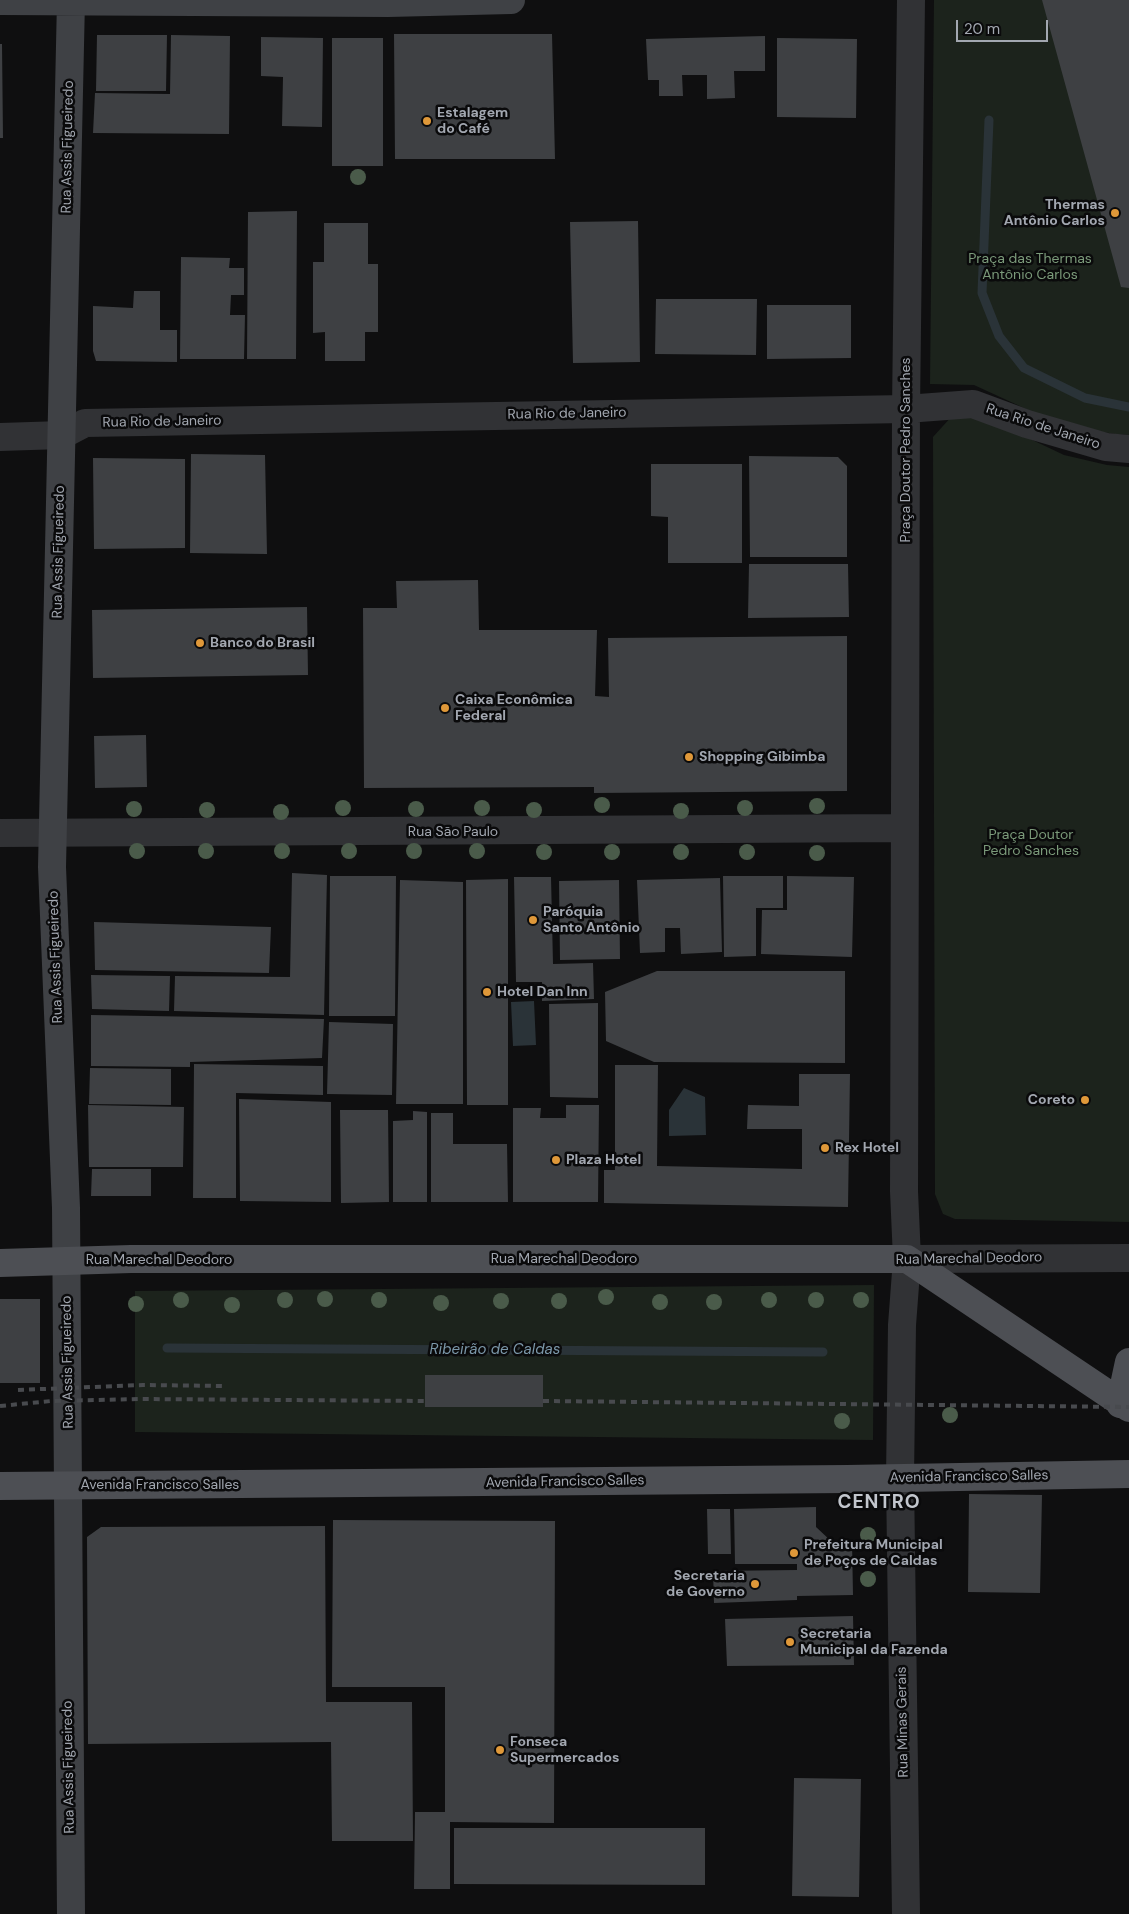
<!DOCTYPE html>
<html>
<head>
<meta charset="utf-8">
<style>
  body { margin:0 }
  #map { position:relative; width:1129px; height:1914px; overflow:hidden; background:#0f0f10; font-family:"DM Sans",sans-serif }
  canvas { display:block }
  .scale { position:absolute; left:956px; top:20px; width:92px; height:22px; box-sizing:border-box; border:2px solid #a2a7b0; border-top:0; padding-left:6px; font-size:15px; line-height:18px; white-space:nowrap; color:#a2a7b0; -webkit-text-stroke:4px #0a0a0b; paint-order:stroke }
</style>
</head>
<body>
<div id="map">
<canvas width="1129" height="1914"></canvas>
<div class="scale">20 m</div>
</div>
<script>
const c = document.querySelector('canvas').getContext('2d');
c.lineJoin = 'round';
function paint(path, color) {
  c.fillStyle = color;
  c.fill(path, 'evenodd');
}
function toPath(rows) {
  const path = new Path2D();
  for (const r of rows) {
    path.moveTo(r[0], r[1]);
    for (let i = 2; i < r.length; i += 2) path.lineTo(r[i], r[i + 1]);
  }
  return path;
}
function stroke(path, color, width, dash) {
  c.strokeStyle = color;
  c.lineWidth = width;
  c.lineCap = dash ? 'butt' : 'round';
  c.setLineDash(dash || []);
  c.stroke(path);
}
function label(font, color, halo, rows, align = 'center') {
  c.font = font + ' "DM Sans",sans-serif';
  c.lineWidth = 5;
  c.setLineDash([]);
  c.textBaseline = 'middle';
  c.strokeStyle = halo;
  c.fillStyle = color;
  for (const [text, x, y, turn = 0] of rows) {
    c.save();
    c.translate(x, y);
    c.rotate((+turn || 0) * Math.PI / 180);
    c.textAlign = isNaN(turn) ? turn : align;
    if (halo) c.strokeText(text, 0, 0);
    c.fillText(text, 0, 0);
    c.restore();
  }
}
paint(toPath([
  [934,0,1129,0,1129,435,1115,434,1061,425,974,385,930,384],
  [952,416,988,419,1064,455,1107,465,1129,467,1129,1222,955,1219,943,1214,935,1194,933,437],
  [874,1285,873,1440,135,1432,135,1291]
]), '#1c231c');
paint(toPath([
  [534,1001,536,1045,513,1046,511,1002],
  [684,1088,705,1097,706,1135,669,1136,669,1110]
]), '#2a3338');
stroke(toPath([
  [989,120,982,293,999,336,1024,368,1085,398,1129,407],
  [167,1348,823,1352]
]), '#2a3338', 9);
paint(toPath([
  [1042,0,1129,0,1129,288,1121,287],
  [394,34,552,34,555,159,395,159],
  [97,35,167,35,166,91,96,91],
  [171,35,230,36,229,134,93,133,95,93,170,94],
  [765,36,765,71,734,71,735,98,707,99,707,75,682,75,683,96,659,96,659,80,648,80,646,39],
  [261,37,323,38,322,127,282,126,283,77,261,76],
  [332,38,383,38,383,166,332,166],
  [777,38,857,39,856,118,777,117],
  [0,44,2,44,3,138,0,138],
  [297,211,296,359,247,359,248,212],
  [638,221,640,362,573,363,570,222],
  [324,223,368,223,368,264,378,264,378,332,365,332,365,361,325,361,325,332,313,333,313,262,324,262],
  [181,257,230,258,229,268,244,268,244,295,231,295,230,315,245,315,244,359,180,359],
  [134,291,160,291,160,330,177,330,177,362,96,361,93,351,93,306,133,308],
  [656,299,757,299,756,355,655,354],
  [767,305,851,305,851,358,767,359],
  [191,454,265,455,267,554,190,553],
  [749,456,838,457,847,466,847,557,750,557],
  [93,458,185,459,185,548,94,549],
  [651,464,742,464,742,563,668,563,668,517,651,516],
  [749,564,848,564,849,617,748,618],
  [478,580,479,630,597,630,595,696,609,697,608,638,847,636,847,791,594,793,594,787,364,788,363,608,397,608,396,581],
  [307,607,308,675,93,678,92,610],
  [146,735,147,787,95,788,94,736],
  [292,873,327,875,324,1015,174,1011,175,976,290,977],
  [330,876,396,876,395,1016,329,1016],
  [723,876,783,876,783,908,756,908,756,956,724,957],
  [787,876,854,877,852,957,761,954,762,910,787,910],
  [514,877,551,877,553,964,593,963,594,999,542,1001,542,982,516,982],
  [720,878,722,952,681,954,680,928,665,928,665,952,640,953,637,880],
  [508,879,508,1105,467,1105,466,880],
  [400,880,463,882,463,1104,396,1104],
  [619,880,620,959,560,960,559,881],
  [94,922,271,927,269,973,95,970],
  [657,971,845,971,845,1063,654,1062,606,1041,605,992],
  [91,975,170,976,169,1011,92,1009],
  [598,1003,598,1098,550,1097,549,1004],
  [91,1015,324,1019,322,1058,190,1062,190,1067,91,1066],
  [329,1022,393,1024,392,1095,327,1094],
  [194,1064,323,1066,323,1095,236,1093,236,1198,193,1198],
  [615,1065,658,1065,657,1166,802,1169,802,1129,747,1129,748,1105,799,1106,799,1074,850,1074,848,1207,604,1203,604,1170,615,1170],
  [90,1068,171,1069,171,1105,89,1104],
  [239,1099,331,1102,331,1202,240,1201],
  [88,1105,184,1107,183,1167,89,1167],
  [566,1105,599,1105,598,1202,513,1202,513,1108,541,1108,540,1118,566,1118],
  [340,1110,388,1110,389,1202,341,1203],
  [413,1111,427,1112,427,1202,393,1202,393,1121,413,1120],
  [431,1113,453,1113,453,1144,507,1144,508,1202,431,1202],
  [92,1169,151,1169,151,1196,91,1196],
  [0,1299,40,1299,40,1383,0,1383],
  [425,1375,543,1375,543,1407,425,1407],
  [969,1494,1042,1495,1040,1593,968,1592],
  [816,1507,816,1527,831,1541,852,1541,853,1595,797,1596,797,1600,714,1603,713,1571,797,1570,797,1564,735,1564,734,1509],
  [707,1509,730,1509,731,1554,708,1554],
  [333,1520,555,1521,554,1823,450,1822,450,1889,414,1889,415,1812,445,1812,445,1687,332,1687],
  [325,1526,326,1702,412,1702,413,1841,332,1841,331,1742,88,1744,87,1537,101,1527],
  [853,1616,854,1665,727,1666,725,1619],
  [794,1778,861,1779,859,1897,792,1896],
  [454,1828,705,1828,705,1885,454,1884]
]), '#3e4043');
stroke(toPath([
  [0,437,62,435,85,423,906,409,973,404,1027,424,1106,447,1129,449],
  [0,833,905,828],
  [907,1259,1129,1258],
  [906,1914,900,1478,902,1325,907,1259,904,1191,906,409,911,0]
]), '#313235', 28);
stroke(toPath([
  [71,0,52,867,66,1208,71,1914],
  [0,1,388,3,511,0]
]), '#3f4145', 28);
stroke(toPath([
  [0,1263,131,1259,907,1259,1129,1408],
  [1120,1404,1129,1362],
  [0,1486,847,1479,1129,1474]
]), '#4d4f54', 28);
stroke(toPath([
  [18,1390,143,1385,225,1386],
  [543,1401,1129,1407],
  [0,1406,51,1401,142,1399,425,1401]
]), '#484a4e', 4, [6, 5]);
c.fillStyle = '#4a5b4a';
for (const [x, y] of [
  [358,177],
  [602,805],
  [817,806],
  [343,808],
  [482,808],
  [745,808],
  [134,809],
  [416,809],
  [207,810],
  [534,810],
  [681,811],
  [281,812],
  [137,851],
  [206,851],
  [282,851],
  [349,851],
  [414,851],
  [477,851],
  [544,852],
  [612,852],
  [681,852],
  [747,852],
  [817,853],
  [606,1297],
  [325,1299],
  [181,1300],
  [285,1300],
  [379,1300],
  [769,1300],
  [816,1300],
  [861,1300],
  [501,1301],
  [559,1301],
  [660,1302],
  [714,1302],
  [441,1303],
  [136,1304],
  [232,1305],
  [950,1415],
  [842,1421],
  [868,1535],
  [868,1579]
]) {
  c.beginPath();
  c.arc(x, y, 8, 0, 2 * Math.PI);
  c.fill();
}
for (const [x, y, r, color] of [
  [427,121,5,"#df9839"],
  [1115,213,5,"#df9839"],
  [200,643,5,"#df9839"],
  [445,708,5,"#df9839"],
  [689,757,5,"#df9839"],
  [533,920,5,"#df9839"],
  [487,992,5,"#df9839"],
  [1085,1100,5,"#df9839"],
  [825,1148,5,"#df9839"],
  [556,1160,5,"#df9839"],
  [794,1553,5,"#df9839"],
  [755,1584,5,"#df9839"],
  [790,1642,5,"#df9839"],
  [500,1750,5,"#df9839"]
]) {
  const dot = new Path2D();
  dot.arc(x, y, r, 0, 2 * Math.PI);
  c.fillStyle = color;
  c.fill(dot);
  stroke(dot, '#0a0a0b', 2);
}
label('bold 14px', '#a2a7b0', '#0a0a0b', [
  ["Estalagem",437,113],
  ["do Café",437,129],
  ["Thermas",1105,205,"right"],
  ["Antônio Carlos",1105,221,"right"],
  ["Banco do Brasil",210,643],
  ["Caixa Econômica",455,700],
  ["Federal",455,716],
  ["Shopping Gibimba",699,757],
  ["Paróquia",543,912],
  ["Santo Antônio",543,928],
  ["Hotel Dan Inn",497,992],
  ["Coreto",1075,1100,"right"],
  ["Rex Hotel",835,1148],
  ["Plaza Hotel",566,1160],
  ["Prefeitura Municipal",804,1545],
  ["de Poços de Caldas",804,1561],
  ["Secretaria",745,1576,"right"],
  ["de Governo",745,1592,"right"],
  ["Secretaria",800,1634],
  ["Municipal da Fazenda",800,1650],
  ["Fonseca",510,1742],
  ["Supermercados",510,1758]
], 'left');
label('14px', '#a2a7b0', '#0a0a0b', [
  ["Rua Assis Figueiredo",68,147,-89],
  ["Rua Rio de Janeiro",567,414,-1],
  ["Rua Rio de Janeiro",162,422,-1],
  ["Rua Rio de Janeiro",1043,427,18],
  ["Praça Doutor Pedro Sanches",906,450,-90],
  ["Rua Assis Figueiredo",59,552,-89],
  ["Rua São Paulo",453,832],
  ["Rua Assis Figueiredo",56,957,-92],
  ["Rua Marechal Deodoro",564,1259],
  ["Rua Marechal Deodoro",969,1259,-1],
  ["Rua Marechal Deodoro",159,1260],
  ["Rua Assis Figueiredo",68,1362,-91],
  ["Avenida Francisco Salles",969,1477,-1],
  ["Avenida Francisco Salles",565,1482,-1],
  ["Avenida Francisco Salles",160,1485],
  ["Rua Minas Gerais",903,1722,-91],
  ["Rua Assis Figueiredo",69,1767,-91]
]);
label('14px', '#7b9a7a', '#0a0a0b', [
  ["Praça das Thermas",1030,259],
  ["Antônio Carlos",1030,275],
  ["Praça Doutor",1031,835],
  ["Pedro Sanches",1031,851]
]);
label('italic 15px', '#7b97a9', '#0a0a0b', [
  ["Ribeirão de Caldas",495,1350]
]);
c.letterSpacing = '1px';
label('bold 19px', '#c2c6cd', '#0a0a0b', [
  ["CENTRO",879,1503]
]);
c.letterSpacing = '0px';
</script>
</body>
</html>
